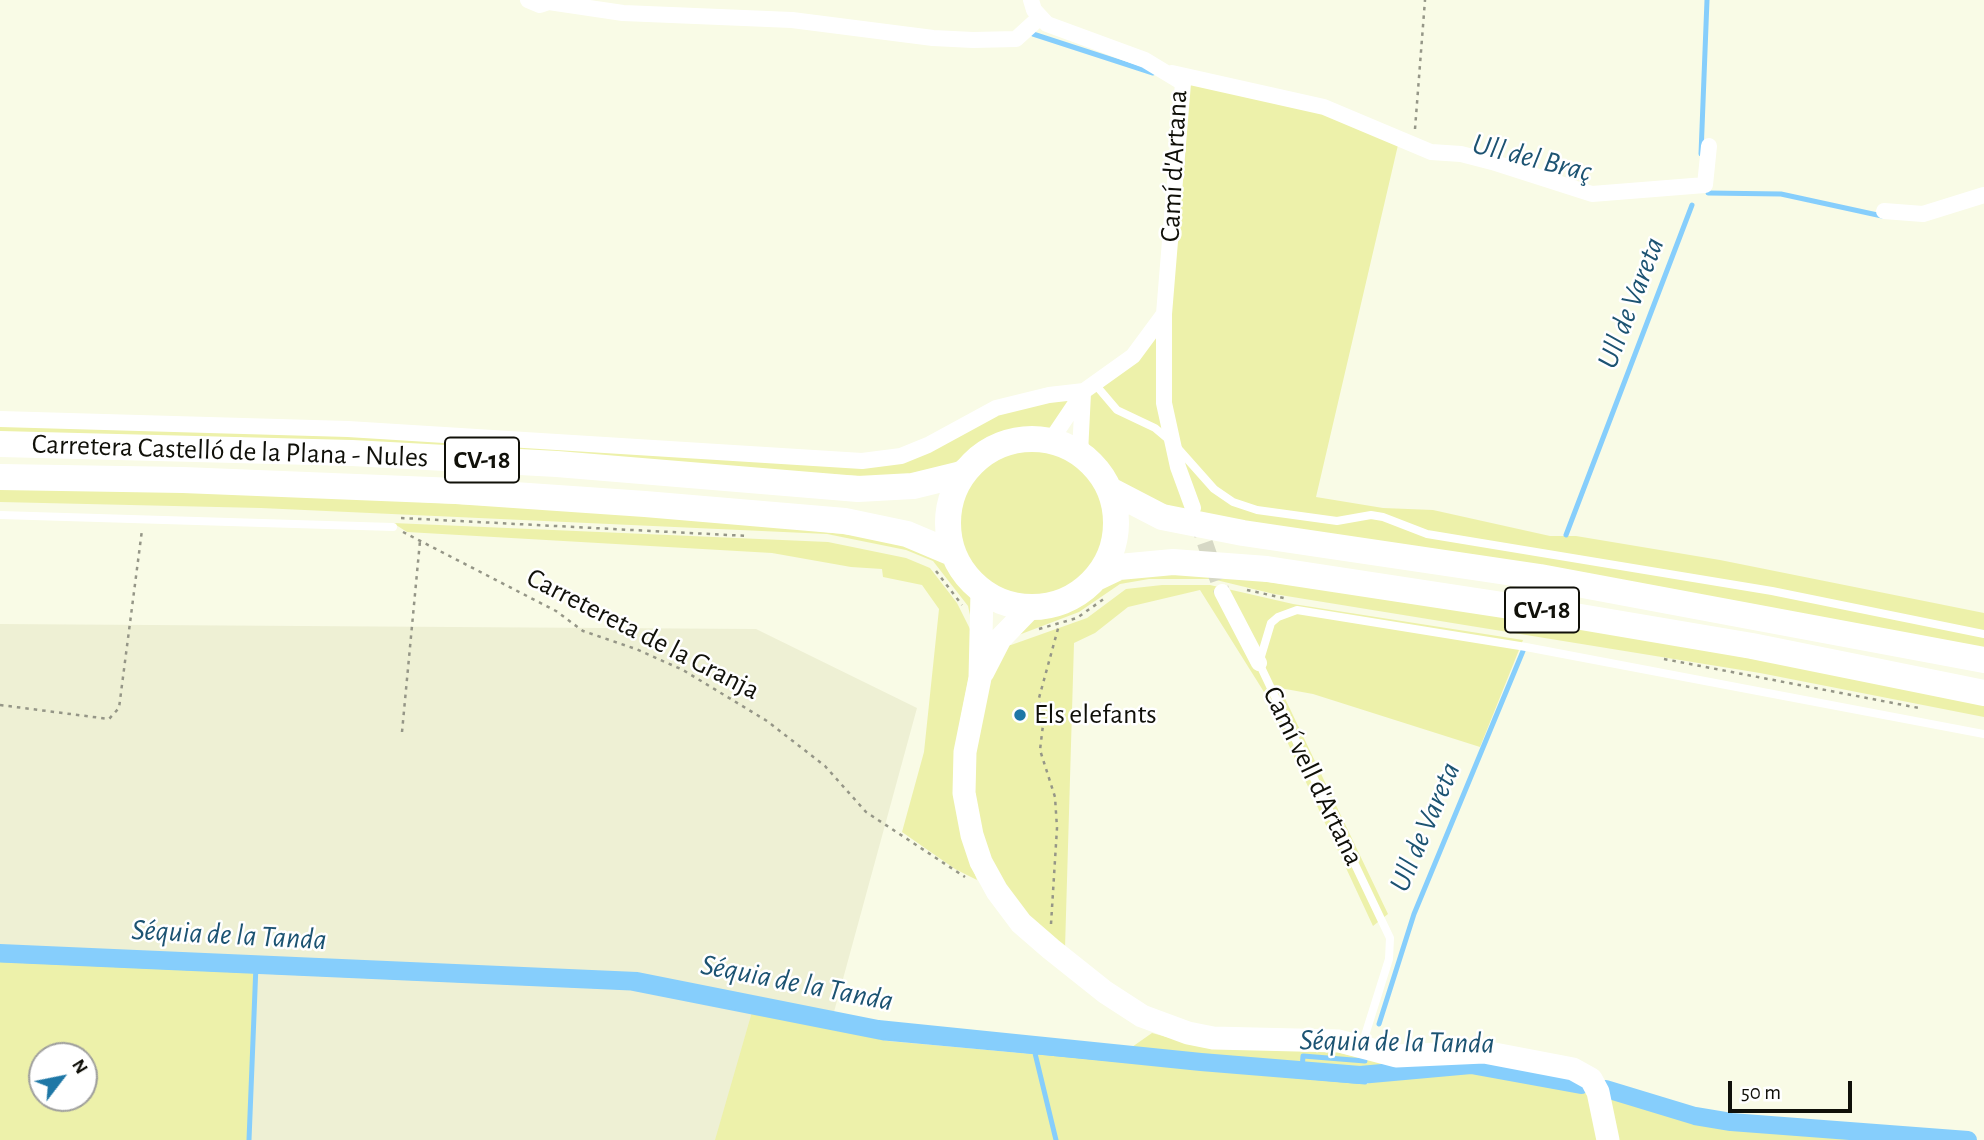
<!DOCTYPE html>
<html>
<head>
<meta charset="utf-8">
<style>
  body { margin:0 }
  #map { position:relative; width:1984px; height:1140px; overflow:hidden; background:#f9fbe6; font-family:"Alegreya Sans",sans-serif }
  canvas { display:block }
  .north { position:absolute; left:28px; top:1042px; width:70px; height:70px; box-sizing:border-box; background:#fff; border:2px solid #9f9f9d; border-radius:50%; rotate:58deg; font-size:19px; font-weight:700; line-height:28px; text-align:center; color:#101009 }
  .north::after { content:''; display:block; margin:auto; width:24px; height:32px; background:#1e77a6; clip-path:polygon(50% 0,100% 100%,50% 72%,0 100%) }
  .scale { position:absolute; left:1728px; top:1081px; width:124px; height:32px; box-sizing:border-box; border:4px solid #101009; border-top:0; padding-left:9px; font-size:21px; line-height:24px; white-space:nowrap; color:#101009; -webkit-text-stroke:5px #fff; paint-order:stroke }
</style>
</head>
<body>
<div id="map">
<canvas width="1984" height="1140"></canvas>
<div class="north">N</div>
<div class="scale">50 m</div>
</div>
<script>
const c = document.querySelector('canvas').getContext('2d');
c.lineJoin = 'round';
function paint(path, color) {
  c.fillStyle = color;
  c.fill(path, 'evenodd');
}
function toPath(rows) {
  const path = new Path2D();
  for (const r of rows) {
    if (r.length === 3) {
      path.moveTo(r[0] + r[2], r[1]);
      path.arc(r[0], r[1], r[2], 0, 2 * Math.PI);
      continue;
    }
    path.moveTo(r[0], r[1]);
    for (let i = 2; i < r.length; i += 2) path.lineTo(r[i], r[i + 1]);
  }
  return path;
}
function stroke(path, color, width, dash) {
  c.strokeStyle = color;
  c.lineWidth = width;
  c.lineCap = dash ? 'butt' : 'round';
  c.setLineDash(dash || []);
  c.stroke(path);
}
function label(font, color, halo, rows, align = 'center') {
  c.font = font + ' "Alegreya Sans",sans-serif';
  c.lineWidth = 5;
  c.setLineDash([]);
  c.textBaseline = 'middle';
  c.strokeStyle = halo;
  c.fillStyle = color;
  for (const [text, x, y, turn = 0] of rows) {
    c.save();
    c.translate(x, y);
    c.rotate((+turn || 0) * Math.PI / 180);
    c.textAlign = isNaN(turn) ? turn : align;
    if (halo) c.strokeText(text, 0, 0);
    c.fillText(text, 0, 0);
    c.restore();
  }
}
paint(toPath([
  [0,624,756,629,917,708,799,1140,0,1140],
  [42,1056,84,1056,84,1098,42,1098]
]), '#eef0d4');
paint(toPath([
  [1187,80,1326,111,1398,145,1316,497,1383,508,1433,510,1550,536,1576,536,1720,560,1984,613,1984,651,1220,520,1139,497,1116,481,1089,446,1086,435,1089,393,1159,331,1167,404,1167,313],
  [1073,396,1053,429,1018,429,983,442,953,464,901,478,0,433,0,423,211,427,861,464,976,420],
  [1032,523,73],
  [0,485,134,487,687,516,894,540,943,561,972,597,972,624,968,606,933,561,906,550,827,534,261,508,0,502],
  [393,523,828,542,906,558,930,568,957,603,973,635,969,676,958,732,962,837,977,880,955,869,902,832,924,752,939,609,922,585,883,577,882,569,851,567,772,553,407,532],
  [1180,570,1528,617,1984,702,1984,717,1760,673,1274,594,1212,579,1149,579,1120,584,1079,612,1016,636,1032,620,1064,613,1116,579],
  [1162,585,1210,585,1293,604,1523,640,1480,747,1313,694,1280,688,1388,914,1373,926,1264,692,1200,590,1128,607,1095,633,1074,643,1065,948,1027,915,1007,891,985,847,973,781,974,749,988,682,1003,645,1011,645,1087,618,1126,589],
  [0,961,254,973,248,1140,0,1140],
  [42,1056,84,1056,84,1098,42,1098],
  [752,1012,888,1041,1367,1084,1377,1079,1462,1071,1485,1072,1589,1091,1599,1140,715,1140],
  [1152,1033,1196,1045,1316,1047,1398,1067,1365,1069,1283,1064,1132,1047],
  [1605,1096,1701,1123,1903,1140,1613,1140]
]), '#edf1aa');
stroke(toPath([
  [1033,34,1153,73],
  [1701,154,1707,0],
  [1708,193,1781,194,1882,216],
  [1566,535,1692,205],
  [0,960,631,988,884,1038,1365,1082,1368,1074],
  [1379,1024,1414,914,1523,651],
  [1033,1045,1056,1140],
  [1302,1070,1303,1056,1365,1061],
  [249,1140,256,965]
]), '#86cefc', 5);
stroke(toPath([
  [0,953,637,981,878,1029,1201,1062,1360,1075,1471,1065,1581,1085],
  [1606,1089,1695,1116,1731,1122,1968,1140]
]), '#86cefc', 18);
stroke(toPath([
  [1197,520,1222,592]
]), '#d6d8c5', 16, [16, 8]);
stroke(toPath([
  [1415,129,1425,0],
  [401,518,748,536],
  [403,532,556,611,583,631,636,649,683,670,767,721,825,766,866,812,965,877],
  [936,571,962,605],
  [1247,590,1288,599],
  [1039,629,1077,618,1105,598],
  [1664,659,1919,708],
  [0,705,109,719,119,708,142,530],
  [402,732,420,541],
  [1051,924,1057,828,1055,797,1040,750,1043,725,1039,698,1059,625]
]), '#959687', 2.5, [3.5, 5]);
stroke(toPath([
  [1094,383,1117,410,1155,428,1174,444,1214,489,1233,502,1257,510,1337,521,1371,515,1383,517,1427,534,1772,591,1984,634],
  [0,515,393,527],
  [1362,1045,1389,959,1390,938,1259,663,1271,623,1278,617,1297,610,1526,647,1984,734]
]), '#fff', 8);
stroke(toPath([
  [528,0,540,5,549,2,623,13,792,20,933,38,973,40,1016,39,1039,18],
  [1031,0,1034,10,1047,24,1145,60,1183,83,1164,314,1133,356,1084,391,1051,440],
  [1172,73,1324,107,1431,152,1461,154,1492,162,1592,194,1705,185,1709,146],
  [1884,211,1923,214,1984,195],
  [1164,314,1164,403,1178,467,1193,508],
  [0,419,348,429,862,461,901,456,928,445,996,408,1049,395,1084,391],
  [1080,453,1083,393],
  [1222,592,1259,663]
]), '#fff', 16);
stroke(toPath([
  [982,592,980,678,965,752,964,793,972,835,981,862,997,891,1021,923,1051,949,1105,992,1142,1016,1188,1033,1213,1038,1339,1041,1396,1056,1484,1052,1573,1069,1591,1079,1598,1092,1608,1140],
  [983,672,1000,639,1030,608]
]), '#fff', 23);
stroke(toPath([
  [1032,523,84],
  [0,444,352,453,557,464,858,489,913,486,962,474],
  [0,477,183,480,456,491,645,504,845,521,907,534,952,553],
  [1110,490,1162,517,1243,533,1540,577,1984,660],
  [1098,577,1119,567,1173,562,1267,569,1575,616,1752,646,1984,693]
]), '#fff', 26);
for (const [x, y, r, color] of [
  [1020,715,7,"#1e77a6"]
]) {
  const dot = new Path2D();
  dot.arc(x, y, r, 0, 2 * Math.PI);
  c.fillStyle = color;
  c.fill(dot);
  stroke(dot, '#fff', 2.5);
}
for (const [x, y, w] of [
  [482,460,74],
  [1542,610,74]
]) {
  const box = new Path2D();
  box.roundRect(x - w / 2, y - 22.5, w, 45, 5);
  c.fillStyle = '#fff';
  c.fill(box);
  stroke(box, '#101009', 2);
}
label('bold 26px', '#101009', null, [
  ["CV-18",482,460],
  ["CV-18",1542,610]
]);
label('28px', '#101009', '#fff', [
  ["Camí d'Artana",1174,166,-87],
  ["Carretera Castelló de la Plana - Nules",230,451,2],
  ["Carretereta de la Granja",643,634,27],
  ["Camí vell d'Artana",1313,776,64]
]);
label('28px', '#101009', '#fff', [
  ["Els elefants",1034,715]
], 'left');
label('italic 30px', '#1c5372', '#fff', [
  ["Ull del Braç",1532,158,14],
  ["Ull de Vareta",1631,303,-69],
  ["Ull de Vareta",1425,827,-67],
  ["Séquia de la Tanda",229,935,3],
  ["Séquia de la Tanda",797,983,11],
  ["Séquia de la Tanda",1397,1042,1]
]);
</script>
</body>
</html>
